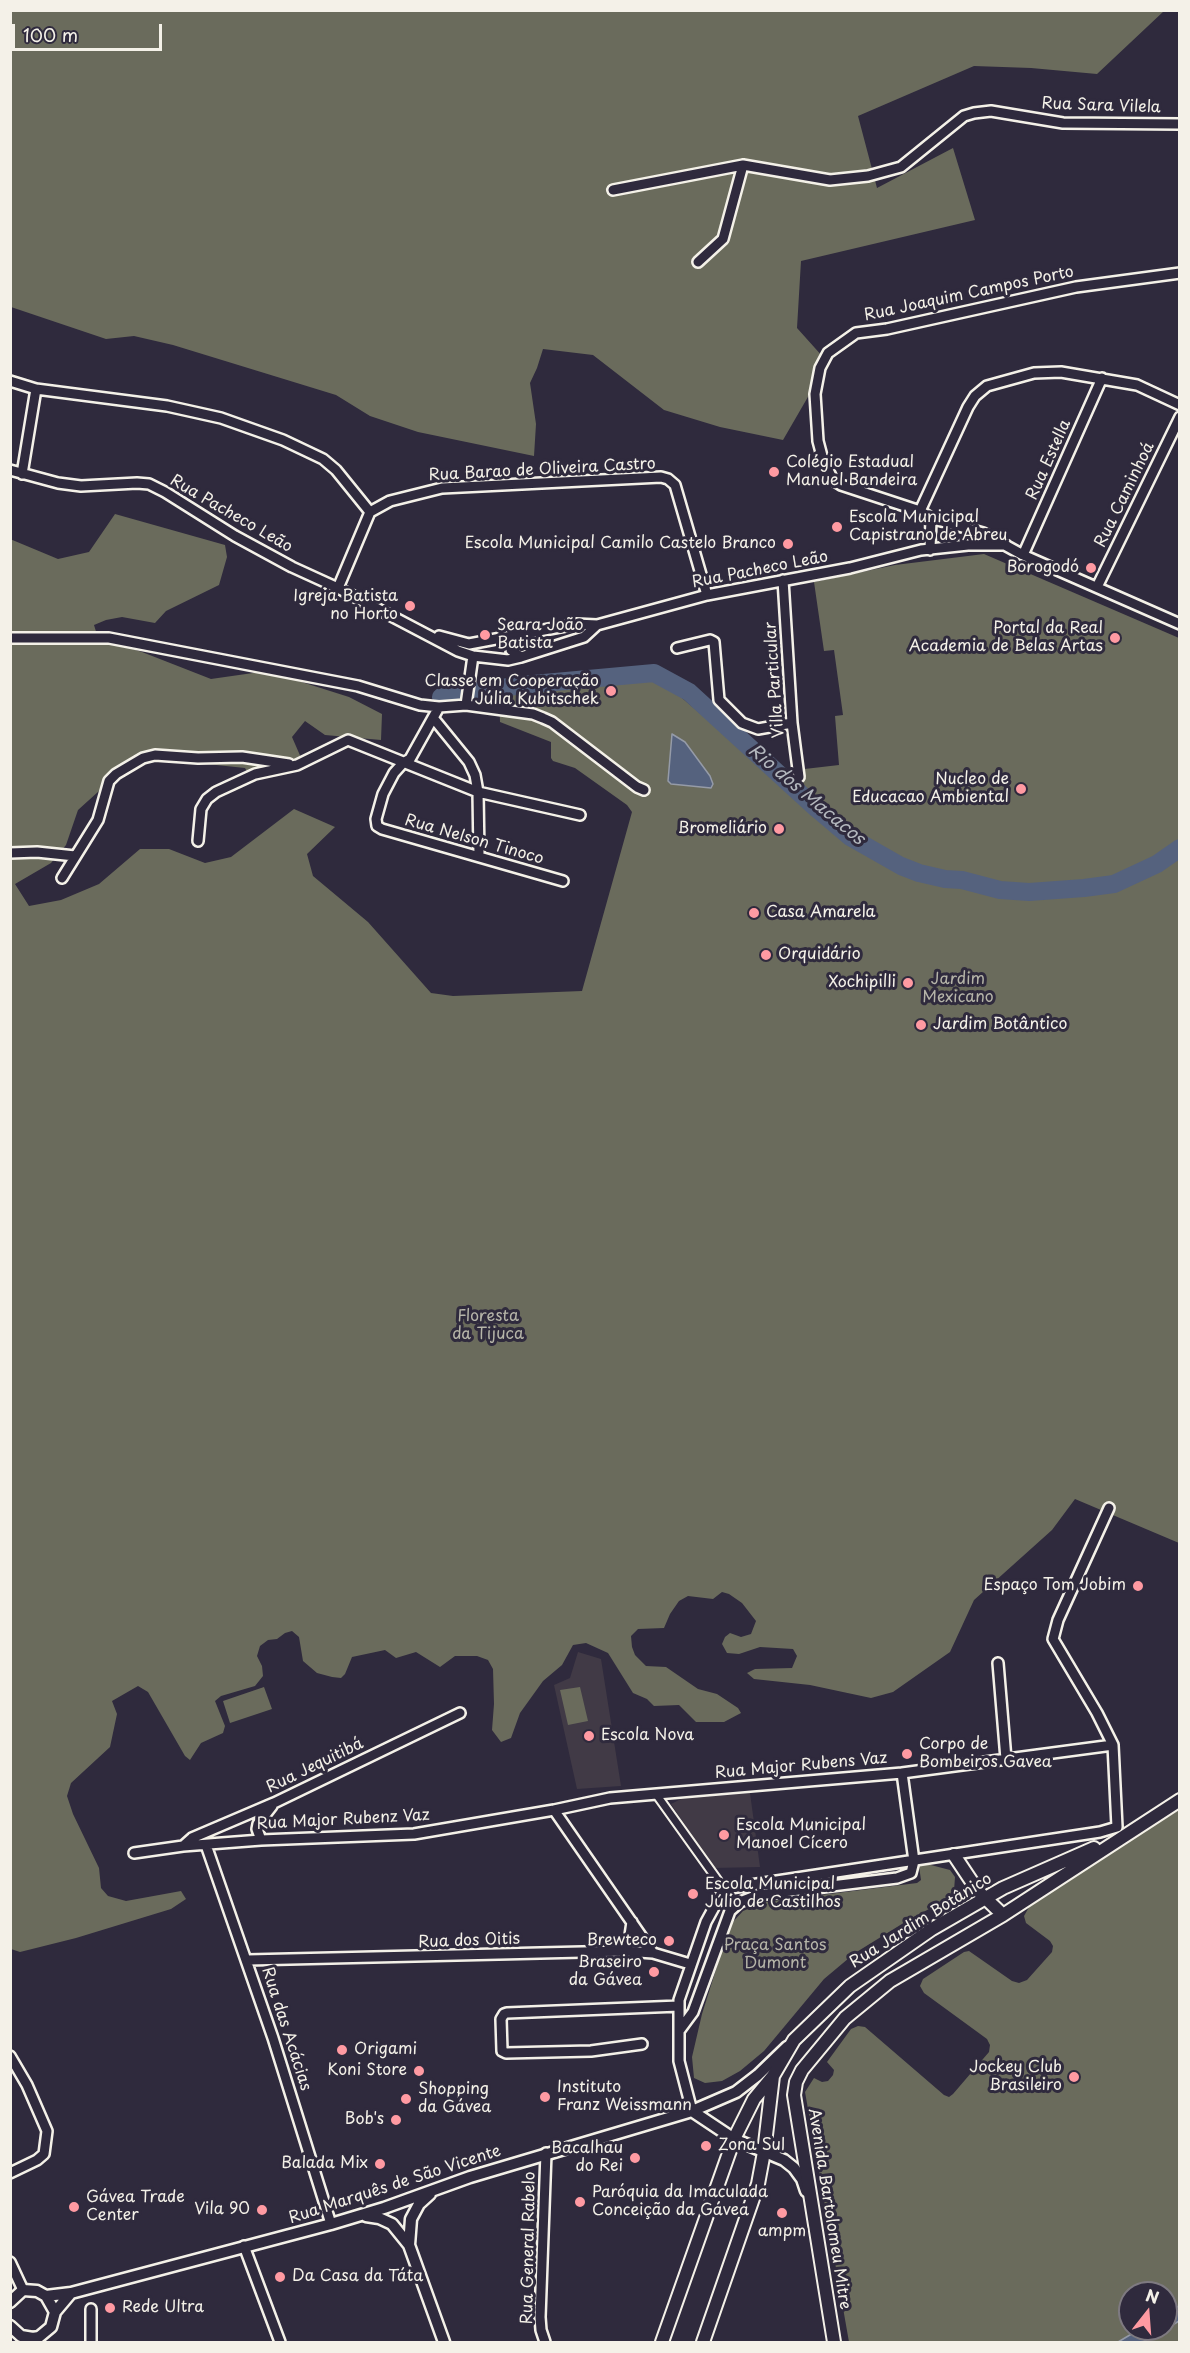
<!DOCTYPE html>
<html>
<head>
<meta charset="utf-8">
<style>
  body { margin:0 }
  #map { position:relative; width:1190px; height:2353px; overflow:hidden; background:#2f2a3d; font-family:"Playpen Sans",sans-serif }
  canvas { display:block }
  .frame { position:absolute; inset:0; border:12px solid #f4f1e8; pointer-events:none }
  .north { position:absolute; left:1118px; top:2281px; width:60px; height:60px; box-sizing:border-box; background:#2f2a3d; border:2px solid #7e7a81; border-radius:50%; rotate:17deg; font-size:16px; font-weight:700; line-height:24px; text-align:center; color:#f4f1e8 }
  .north::after { content:''; display:block; margin:auto; width:21px; height:27px; background:#ff9aa2; clip-path:polygon(50% 0,100% 100%,50% 72%,0 100%) }
  .scale { position:absolute; left:12px; top:24px; width:150px; height:27px; box-sizing:border-box; border:3px solid #f4f1e8; border-top:0; padding-left:8px; font-size:18px; line-height:21px; white-space:nowrap; color:#f4f1e8; -webkit-text-stroke:4px #2f2a3d; paint-order:stroke }
</style>
</head>
<body>
<div id="map">
<canvas width="1190" height="2353"></canvas>
<div class="frame"></div>
<div class="north">N</div>
<div class="scale">100 m</div>
</div>
<script>
const c = document.querySelector('canvas').getContext('2d');
c.lineJoin = 'round';
function paint(path, color) {
  c.fillStyle = color;
  c.fill(path, 'evenodd');
}
function toPath(rows) {
  const path = new Path2D();
  for (const r of rows) {
    path.moveTo(r[0], r[1]);
    for (let i = 2; i < r.length; i += 2) path.lineTo(r[i], r[i + 1]);
  }
  return path;
}
function stroke(path, color, width, dash) {
  c.strokeStyle = color;
  c.lineWidth = width;
  c.lineCap = dash ? 'butt' : 'round';
  c.setLineDash(dash || []);
  c.stroke(path);
}
function label(font, color, halo, rows, align = 'center') {
  c.font = font + ' "Playpen Sans",sans-serif';
  c.lineWidth = 6;
  c.setLineDash([]);
  c.textBaseline = 'middle';
  c.strokeStyle = halo;
  c.fillStyle = color;
  for (const [text, x, y, turn = 0] of rows) {
    c.save();
    c.translate(x, y);
    c.rotate((+turn || 0) * Math.PI / 180);
    c.textAlign = isNaN(turn) ? turn : align;
    if (halo) c.strokeText(text, 0, 0);
    c.fillText(text, 0, 0);
    c.restore();
  }
}
paint(toPath([
  [578,1652,601,1659,621,1786,577,1789,554,1685,570,1678],
  [750,1793,760,1867,714,1868,671,1804,681,1799]
]), '#413a46');
paint(toPath([
  [11,11,1164,11,1097,74,1031,68,974,66,858,116,877,188,953,148,975,220,801,261,797,328,823,357,816,383,783,440,720,427,664,410,593,355,543,349,537,368,530,383,536,424,534,456,418,432,370,416,336,395,173,345,134,336,106,339,11,307],
  [115,514,225,545,227,557,219,585,166,611,155,623,122,617,106,620,94,625,98,638,142,652,211,679,267,671,349,697,382,714,381,740,325,735,305,721,292,737,302,760,253,782,245,768,149,758,120,772,78,810,66,845,51,863,15,884,29,906,61,900,99,884,140,849,169,849,205,863,231,857,294,809,335,827,307,854,313,876,368,922,431,993,453,996,582,991,632,812,627,805,575,768,553,761,551,758,551,742,500,722,499,692,576,682,655,675,770,773,839,765,835,716,843,715,834,650,824,651,814,582,895,565,984,554,1179,638,1179,1543,1075,1499,1052,1530,974,1600,950,1652,893,1692,871,1698,810,1685,754,1679,747,1673,755,1669,792,1668,797,1656,793,1649,760,1647,739,1654,727,1653,722,1644,725,1637,730,1633,741,1637,751,1634,756,1621,742,1603,729,1594,722,1592,713,1599,688,1596,679,1601,670,1614,664,1628,638,1629,631,1636,632,1647,635,1655,646,1666,666,1667,698,1689,717,1694,738,1708,741,1713,724,1722,696,1722,679,1705,654,1706,647,1699,633,1693,608,1653,586,1643,573,1645,562,1665,543,1681,520,1713,511,1738,501,1742,492,1730,494,1704,493,1669,488,1660,477,1656,455,1656,440,1667,416,1652,396,1658,385,1650,352,1657,345,1674,341,1678,332,1677,317,1673,303,1661,299,1637,292,1631,285,1633,277,1639,268,1640,260,1646,257,1656,262,1666,263,1676,255,1686,221,1696,215,1701,225,1726,223,1733,201,1743,190,1760,185,1756,148,1692,138,1686,112,1701,117,1714,110,1747,71,1783,67,1796,73,1814,99,1868,101,1888,108,1896,126,1901,181,1891,186,1899,171,1909,76,1938,20,1952,11,1949,10,539,58,559,89,552],
  [264,1687,272,1709,230,1723,223,1701],
  [580,1687,588,1721,568,1725,560,1690],
  [1179,1810,1179,2342,849,2342,805,2092,814,2078,822,2082,828,2081,833,2075,834,2070,827,2062,851,2029,858,2026,865,2027,944,2095,949,2097,953,2094,989,2052,990,2045,987,2039,924,1993,920,1986,923,1979,964,1952,969,1951,1012,1981,1019,1983,1027,1980,1052,1952,1053,1946,1050,1941,1026,1923,1024,1916,1033,1900],
  [1130,2293,1166,2293,1166,2329,1130,2329],
  [927,1864,950,1870,955,1877,954,1891,950,1898,910,1919,855,1953,824,1979,764,2051,740,2071,722,2081,705,2083,694,2078,692,2057,702,2014,730,1925,743,1911,765,1902,917,1883,921,1880,919,1866]
]), '#6a6b5c');
const water = toPath([
  [672,734,685,742,710,776,713,784,711,788,671,784,668,781,672,734],
  [1179,2306,1179,2321,1166,2329,1166,2314,1179,2306],
  [1140,2329,1166,2329,1143,2342,1118,2342,1140,2329]
]);
paint(water, '#55627e');
stroke(water, '#959ba8', 1.5);
stroke(toPath([
  [441,697,522,685,654,673,689,692,817,809,850,837,901,866,919,873,945,879,962,880,1000,890,1029,892,1084,888,1114,884,1157,864,1180,848]
]), '#55627e', 18);
const pedestrian = toPath([
  [656,1794,724,1889]
]);
const minor = toPath([
  [613,190,743,165,830,180,868,176,901,167,964,116,974,113,991,111,1063,123,1180,124],
  [698,262,723,239,743,165],
  [1180,273,1076,287,887,329,856,333,828,353,820,368,815,394,818,441,823,460,833,480,841,485,920,511,931,518,983,533,1023,555,1180,624],
  [10,381,36,389,167,406,221,418,283,440,323,459,336,470,370,512],
  [10,470,58,483,81,486,137,483,149,484,165,492,235,536,292,567,338,588,458,651,473,656,508,660,521,657,584,637,597,625],
  [22,474,36,389],
  [920,511,968,407,975,396,987,386,1034,373,1061,372,1137,385,1180,405],
  [370,512,390,501,442,488,661,477,668,479,675,485,707,595],
  [930,550,931,518],
  [1023,555,1102,378],
  [783,580,792,723,799,777],
  [1097,587,1180,417],
  [338,588,370,512],
  [439,636,469,644,576,624,597,625,707,595,850,568,921,550,968,545,1006,545],
  [513,636,511,650,521,657],
  [10,638,109,638,358,686,420,705,439,707],
  [677,648,710,640,714,642,719,700,742,723,758,729,792,723],
  [466,705,473,656],
  [434,719,469,762,475,775,478,792,479,856],
  [198,841,201,809,207,799,216,792,255,774,297,765,348,740,478,792,580,815],
  [10,853,37,852,75,856],
  [62,878,98,820,109,781,116,774,143,758,155,755,198,758,242,757,289,764],
  [563,881,382,829,377,826,376,819,383,794,394,773,403,763,410,759,439,707,466,705,533,714,543,718,552,722,637,787,644,790],
  [1109,1508,1058,1620,1053,1639,1097,1713,1113,1745],
  [998,1663,1006,1759],
  [554,1810,653,1953],
  [261,1840,257,1829,258,1824,272,1806],
  [206,1845,273,2038,331,2224],
  [183,1846,192,1838,274,1803,460,1713],
  [134,1853,183,1846,261,1840,414,1834,554,1810,610,1798,902,1773,1113,1745,1117,1827,1100,1832,724,1889,706,1922,679,2000,679,2061,692,2111],
  [624,1951,629,1942,632,1922],
  [248,1960,624,1951,653,1953,690,1964],
  [679,2031,693,2012,730,1911,740,1902,758,1895,897,1878,911,1873,914,1861,902,1773],
  [642,2044,591,2051,506,2053,502,2051,501,2019,504,2014,507,2013,679,2006],
  [10,2056,27,2085,47,2131,44,2154,37,2160,10,2173],
  [244,2246,280,2342],
  [10,2262,23,2290],
  [91,2309,91,2342],
  [545,2342,541,2330,540,2317,546,2153]
]);
const tertiary = toPath([
  [692,2111,734,2139,784,2160,794,2168,802,2179,806,2191],
  [366,2216,379,2218,392,2224,409,2245,444,2342],
  [409,2245,411,2219,419,2204,430,2194],
  [46,2296,71,2293,331,2224,384,2208,470,2177,692,2111,736,2092,758,2075,787,2047],
  [10,2302,23,2290,37,2291,46,2296,55,2312,51,2327,39,2337,33,2338,21,2336,10,2326],
  [55,2312,71,2293]
]);
const secondary = toPath([
  [954,1855,978,1891,1003,1915],
  [662,2342,734,2139,754,2099,773,2076,794,2040,850,1986,932,1929,1003,1888,1094,1848],
  [703,2342,758,2184,764,2152,773,2076],
  [834,2342,794,2095,796,2082,802,2070,845,2018,890,1981,1003,1915,1180,1800]
]);
stroke(pedestrian, '#f4f1e8', 11);
stroke(minor, '#f4f1e8', 14);
stroke(tertiary, '#f4f1e8', 15);
stroke(secondary, '#f4f1e8', 16);
stroke(pedestrian, '#2f2a3d', 7);
stroke(minor, '#2f2a3d', 9);
stroke(tertiary, '#2f2a3d', 10);
stroke(secondary, '#2f2a3d', 12);
for (const [x, y, r, color] of [
  [774,472,6,"#ff9aa2"],
  [837,527,6,"#ff9aa2"],
  [788,544,6,"#ff9aa2"],
  [1091,568,6,"#ff9aa2"],
  [410,606,6,"#ff9aa2"],
  [485,635,6,"#ff9aa2"],
  [1115,638,6,"#ff9aa2"],
  [611,691,6,"#ff9aa2"],
  [1021,789,6,"#ff9aa2"],
  [779,829,6,"#ff9aa2"],
  [754,913,6,"#ff9aa2"],
  [766,955,6,"#ff9aa2"],
  [908,983,6,"#ff9aa2"],
  [921,1025,6,"#ff9aa2"],
  [1138,1586,6,"#ff9aa2"],
  [589,1736,6,"#ff9aa2"],
  [907,1754,6,"#ff9aa2"],
  [724,1835,6,"#ff9aa2"],
  [693,1894,6,"#ff9aa2"],
  [669,1941,6,"#ff9aa2"],
  [654,1972,6,"#ff9aa2"],
  [342,2050,6,"#ff9aa2"],
  [419,2071,6,"#ff9aa2"],
  [1074,2077,6,"#ff9aa2"],
  [545,2097,6,"#ff9aa2"],
  [406,2099,6,"#ff9aa2"],
  [396,2120,6,"#ff9aa2"],
  [706,2146,6,"#ff9aa2"],
  [635,2158,6,"#ff9aa2"],
  [380,2164,6,"#ff9aa2"],
  [580,2202,6,"#ff9aa2"],
  [74,2207,6,"#ff9aa2"],
  [262,2210,6,"#ff9aa2"],
  [782,2213,6,"#ff9aa2"],
  [280,2277,6,"#ff9aa2"],
  [110,2308,6,"#ff9aa2"]
]) {
  const dot = new Path2D();
  dot.arc(x, y, r, 0, 2 * Math.PI);
  c.fillStyle = color;
  c.fill(dot);
  stroke(dot, '#2f2a3d', 2);
}
label('16px', '#f4f1e8', '#2f2a3d', [
  ["Rua Sara Vilela",1101,106,2],
  ["Rua Joaquim Campos Porto",969,294,-12],
  ["Rua Estella",1049,460,-66],
  ["Rua Barao de Oliveira Castro",542,470,-3],
  ["Rua Caminhoá",1125,495,-64],
  ["Rua Pacheco Leão",231,514,30],
  ["Rua Pacheco Leão",760,570,-11],
  ["Villa Particular",775,680,-94],
  ["Rua Nelson Tinoco",474,840,16],
  ["Rua Jequitibá",315,1766,-26],
  ["Rua Major Rubens Vaz",801,1766,-5],
  ["Rua Major Rubenz Vaz",343,1820,-3],
  ["Rua Jardim Botânico",921,1921,-32],
  ["Rua dos Oitis",469,1941,-2],
  ["Rua das Acácias",286,2029,72],
  ["Rua Marquês de São Vicente",395,2185,-18],
  ["Avenida Bartolomeu Mitre",829,2209,81],
  ["Rua General Rabelo",529,2248,-89]
]);
label('16px', '#f4f1e8', '#2f2a3d', [
  ["Colégio Estadual",786,463],
  ["Manuel Bandeira",786,481],
  ["Escola Municipal",849,518],
  ["Capistrano de Abreu",849,536],
  ["Escola Municipal Camilo Castelo Branco",776,544,"right"],
  ["Borogodó",1079,568,"right"],
  ["Igreja Batista",398,597,"right"],
  ["no Horto",398,615,"right"],
  ["Seara João",497,626],
  ["Batista",497,644],
  ["Portal da Real",1103,629,"right"],
  ["Academia de Belas Artas",1103,647,"right"],
  ["Classe em Cooperação",599,682,"right"],
  ["Júlia Kubitschek",599,700,"right"],
  ["Nucleo de",1009,780,"right"],
  ["Educacao Ambiental",1009,798,"right"],
  ["Bromeliário",767,829,"right"],
  ["Casa Amarela",766,913],
  ["Orquidário",778,955],
  ["Xochipilli",896,983,"right"],
  ["Jardim Botântico",933,1025],
  ["Espaço Tom Jobim",1126,1586,"right"],
  ["Escola Nova",601,1736],
  ["Corpo de",919,1745],
  ["Bombeiros Gavea",919,1763],
  ["Escola Municipal",736,1826],
  ["Manoel Cícero",736,1844],
  ["Escola Municipal",705,1885],
  ["Júlio de Castilhos",705,1903],
  ["Brewteco",657,1941,"right"],
  ["Braseiro",642,1963,"right"],
  ["da Gávea",642,1981,"right"],
  ["Origami",354,2050],
  ["Jockey Club",1062,2068,"right"],
  ["Brasileiro",1062,2086,"right"],
  ["Koni Store",407,2071,"right"],
  ["Instituto",557,2088],
  ["Franz Weissmann",557,2106],
  ["Shopping",418,2090],
  ["da Gávea",418,2108],
  ["Bob's",384,2120,"right"],
  ["Zona Sul",718,2146],
  ["Bacalhau",623,2149,"right"],
  ["do Rei",623,2167,"right"],
  ["Balada Mix",368,2164,"right"],
  ["Paróquia da Imaculada",592,2193],
  ["Conceição da Gávea",592,2211],
  ["Gávea Trade",86,2198],
  ["Center",86,2216],
  ["Vila 90",250,2210,"right"],
  ["ampm",782,2232,"center"],
  ["Da Casa da Táta",292,2277],
  ["Rede Ultra",122,2308]
], 'left');
label('16px', '#b6b5a9', '#2f2a3d', [
  ["Jardim",958,980],
  ["Mexicano",958,998],
  ["Floresta",488,1317],
  ["da Tijuca",488,1335],
  ["Praça Santos",775,1946],
  ["Dumont",775,1964]
]);
label('italic 18px', '#b4b8be', '#2f2a3d', [
  ["Rio dos Macacos",806,795,40]
]);
</script>
</body>
</html>
